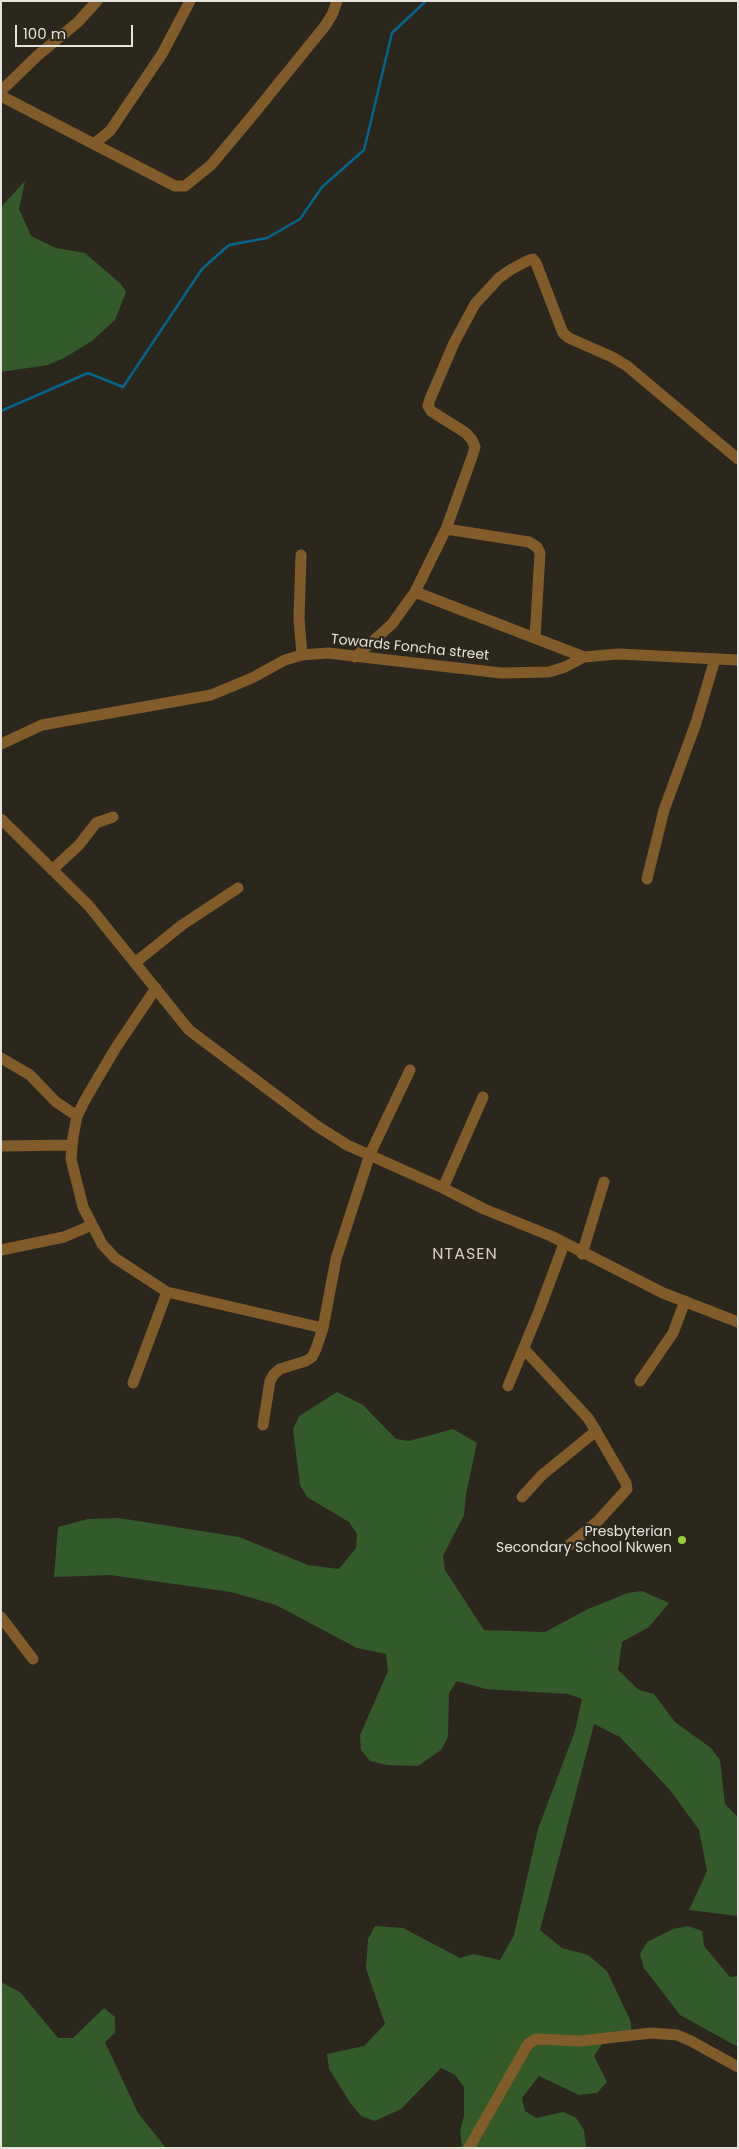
<!DOCTYPE html>
<html>
<head>
<meta charset="utf-8">
<style>
  body { margin:0 }
  #map { position:relative; width:739px; height:2149px; overflow:hidden; background:#2c271c; font-family:Poppins,sans-serif }
  canvas { display:block }
  .frame { position:absolute; inset:0; border:2px solid #e5e2db; pointer-events:none }
  .scale { position:absolute; left:15px; top:25px; width:118px; height:22px; box-sizing:border-box; border:2px solid #e5e2db; border-top:0; padding-left:6px; font-size:15px; line-height:18px; white-space:nowrap; color:#e5e2db; -webkit-text-stroke:4px #2c271c; paint-order:stroke }
</style>
</head>
<body>
<div id="map">
<canvas width="739" height="2149"></canvas>
<div class="frame"></div>
<div class="scale">100 m</div>
</div>
<script>
const c = document.querySelector('canvas').getContext('2d');
c.lineJoin = 'round';
function paint(path, color) {
  c.fillStyle = color;
  c.fill(path, 'evenodd');
}
function toPath(rows) {
  const path = new Path2D();
  for (const r of rows) {
    path.moveTo(r[0], r[1]);
    for (let i = 2; i < r.length; i += 2) path.lineTo(r[i], r[i + 1]);
  }
  return path;
}
function stroke(path, color, width, dash) {
  c.strokeStyle = color;
  c.lineWidth = width;
  c.lineCap = dash ? 'butt' : 'round';
  c.setLineDash(dash || []);
  c.stroke(path);
}
function label(font, color, halo, rows, align = 'center') {
  c.font = font + ' Poppins,sans-serif';
  c.lineWidth = 4.5;
  c.setLineDash([]);
  c.textBaseline = 'middle';
  c.strokeStyle = halo;
  c.fillStyle = color;
  for (const [text, x, y, turn = 0] of rows) {
    c.save();
    c.translate(x, y);
    c.rotate((+turn || 0) * Math.PI / 180);
    c.textAlign = isNaN(turn) ? turn : align;
    if (halo) c.strokeText(text, 0, 0);
    c.fillText(text, 0, 0);
    c.restore();
  }
}
paint(toPath([
  [25,181,19,209,31,236,56,248,85,253,121,284,126,292,115,320,92,341,64,358,48,365,1,372,1,207],
  [337,1392,363,1405,396,1439,409,1441,453,1429,477,1443,466,1494,464,1515,443,1556,445,1570,484,1630,545,1632,588,1609,628,1593,642,1591,669,1603,649,1627,622,1642,618,1670,639,1690,654,1694,675,1722,711,1748,720,1760,725,1804,738,1817,738,1916,689,1910,707,1871,699,1830,670,1790,620,1737,594,1724,540,1930,562,1948,588,1955,607,1971,631,2022,631,2037,603,2043,594,2056,607,2082,597,2093,579,2095,539,2076,522,2098,525,2111,536,2118,563,2112,576,2118,584,2130,586,2148,462,2148,460,2130,464,2116,464,2087,455,2075,441,2068,401,2109,375,2121,361,2116,351,2104,329,2069,327,2054,364,2046,385,2024,366,1969,368,1939,375,1926,403,1928,460,1958,473,1954,500,1960,514,1935,538,1829,575,1731,582,1699,568,1694,486,1689,457,1681,449,1693,448,1737,441,1750,418,1766,387,1765,370,1761,361,1750,360,1735,388,1671,386,1654,357,1648,276,1605,231,1592,110,1575,54,1577,58,1527,88,1519,119,1518,239,1537,308,1565,339,1569,356,1548,357,1534,349,1522,307,1497,300,1485,293,1429,299,1416],
  [688,1926,702,1931,704,1946,730,1977,738,1976,738,2047,680,2015,644,1968,640,1954,647,1942,673,1929],
  [1,1982,20,1992,58,2038,73,2038,104,2008,115,2017,115,2033,105,2042,138,2113,166,2148,1,2148]
]), '#335a29');
stroke(toPath([
  [1,411,88,373,123,387,202,269,229,245,267,238,300,219,322,187,364,150,392,33,426,1]
]), '#02668d', 2.5);
stroke(toPath([
  [1,91,37,56,78,22,97,1],
  [1,96,175,186,185,186,211,165,248,121,325,26,332,15,337,1],
  [95,143,110,131,162,54,190,1],
  [446,529,529,542,537,547,540,553,535,638],
  [301,555,299,619,302,655],
  [415,592,584,657],
  [355,657,392,624,415,592,446,529,472,457,475,447,472,440,466,433,431,411,428,406,430,399,454,343,475,304,499,278,510,270,529,260,533,259,536,263,563,333,569,338,612,357,627,366,738,459],
  [1,744,42,725,211,695,252,678,285,660,302,655,328,653,501,673,549,672,565,667,584,657,618,654,738,660],
  [1,819,89,906,189,1030,317,1126,347,1145,443,1188,484,1209,551,1236,663,1293,738,1322],
  [52,870,79,845,96,823,113,817],
  [647,879,664,810,696,723,715,659],
  [136,962,182,925,238,888],
  [1,1058,30,1075,56,1102,77,1116],
  [1,1146,72,1145],
  [443,1188,483,1097],
  [1,1250,64,1237,92,1225],
  [582,1254,604,1182],
  [167,1292,323,1328],
  [640,1381,673,1333,685,1301],
  [133,1383,167,1292,115,1258,102,1244,83,1207,71,1159,73,1137,77,1116,85,1100,115,1049,156,988],
  [508,1386,539,1311,564,1244],
  [263,1425,270,1381,274,1374,280,1369,306,1361,312,1357,316,1349,323,1328,336,1259,370,1154,410,1070],
  [522,1497,542,1475,596,1431,588,1418,524,1349],
  [568,1546,598,1521,627,1489,626,1483,596,1431],
  [1,1617,33,1659],
  [469,2148,528,2044,536,2039,581,2041,651,2033,677,2035,691,2041,738,2067]
]), '#815b29', 11);
for (const [x, y, r, color] of [
  [682,1540,5,"#99cb35"]
]) {
  const dot = new Path2D();
  dot.arc(x, y, r, 0, 2 * Math.PI);
  c.fillStyle = color;
  c.fill(dot);
  stroke(dot, '#2c271c', 2);
}
label('14px', '#e5e2db', '#2c271c', [
  ["Towards Foncha street",410,648,6]
]);
label('14px', '#e5e2db', '#2c271c', [
  ["Presbyterian",672,1532],
  ["Secondary School Nkwen",672,1548]
], 'right');
c.letterSpacing = '1px';
label('16px', '#d7d0c2', '#2c271c', [
  ["NTASEN",465,1255]
]);
c.letterSpacing = '0px';
</script>
</body>
</html>
